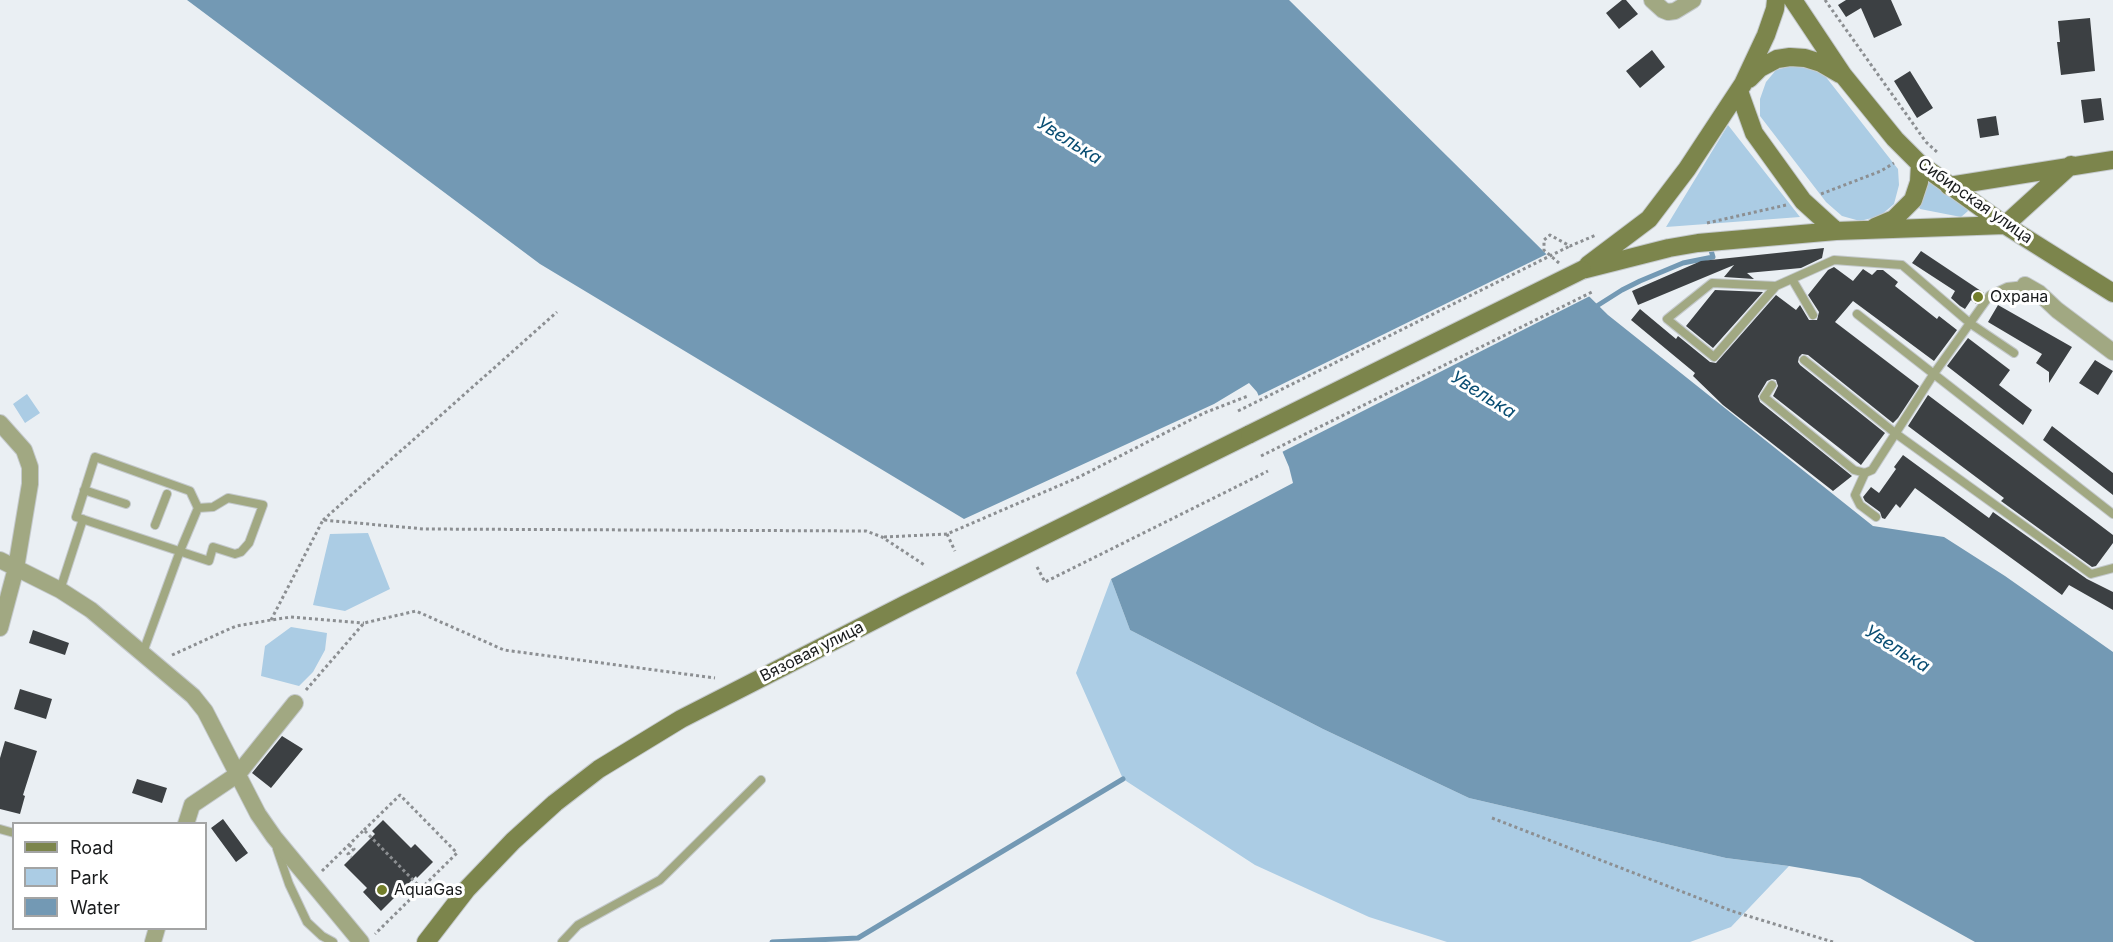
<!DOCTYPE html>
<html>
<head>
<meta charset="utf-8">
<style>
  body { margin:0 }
  #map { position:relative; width:2113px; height:942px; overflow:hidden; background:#eaeff3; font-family:Inter,sans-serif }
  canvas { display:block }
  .legend { position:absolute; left:12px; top:822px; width:195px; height:108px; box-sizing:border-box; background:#fff; border:2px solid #a3a4a4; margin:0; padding:8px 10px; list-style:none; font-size:18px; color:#191b1c }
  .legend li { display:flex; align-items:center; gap:12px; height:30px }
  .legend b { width:30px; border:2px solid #a3a4a4 }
</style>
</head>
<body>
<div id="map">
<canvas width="2113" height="942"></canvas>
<ul class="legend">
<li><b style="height:8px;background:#7c854c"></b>Road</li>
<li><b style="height:16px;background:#abcce4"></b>Park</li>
<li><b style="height:16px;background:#7399b4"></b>Water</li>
</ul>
</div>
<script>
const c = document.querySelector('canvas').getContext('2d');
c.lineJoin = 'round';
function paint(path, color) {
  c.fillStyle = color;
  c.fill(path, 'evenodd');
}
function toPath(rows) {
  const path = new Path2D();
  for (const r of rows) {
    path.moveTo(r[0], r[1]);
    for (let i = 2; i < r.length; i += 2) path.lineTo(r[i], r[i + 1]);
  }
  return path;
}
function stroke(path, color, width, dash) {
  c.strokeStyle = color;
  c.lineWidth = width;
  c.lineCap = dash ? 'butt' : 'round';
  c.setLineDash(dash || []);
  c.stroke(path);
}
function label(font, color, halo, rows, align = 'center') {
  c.font = font + ' Inter,sans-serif';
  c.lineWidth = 6;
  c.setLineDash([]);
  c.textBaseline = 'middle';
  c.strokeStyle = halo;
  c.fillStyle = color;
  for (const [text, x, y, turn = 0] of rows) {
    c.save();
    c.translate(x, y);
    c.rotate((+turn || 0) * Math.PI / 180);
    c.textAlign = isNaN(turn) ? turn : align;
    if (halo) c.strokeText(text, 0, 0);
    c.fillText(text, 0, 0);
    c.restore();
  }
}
paint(toPath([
  [1794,65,1808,65,1822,72,1898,169,1899,185,1894,204,1880,216,1860,221,1842,216,1826,202,1760,116,1760,99,1766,82,1776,70],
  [1728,125,1800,217,1666,227],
  [1926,180,1932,180,1965,204,1968,211,1961,217,1920,209,1916,202],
  [27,394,40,413,25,423,13,404],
  [368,533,390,589,345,611,313,605,330,534],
  [1111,579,1130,630,1323,729,1469,798,1726,858,1789,866,1731,927,1690,942,1447,942,1369,917,1255,865,1123,779,1076,673],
  [291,627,327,633,325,650,313,672,299,686,261,676,265,646]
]), '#abcce4');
paint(toPath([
  [187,0,1289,0,1608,315,1873,526,1944,537,2005,576,2113,652,2113,942,1975,942,1860,878,1789,866,1726,858,1469,798,1323,729,1130,630,1111,579,1293,483,1289,467,1257,392,1249,383,1214,404,964,519,540,264]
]), '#7399b4');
paint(toPath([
  [1549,253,1592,295,1280,453,1256,397]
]), '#eaeff3');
stroke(toPath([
  [1592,309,1622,290,1640,281,1683,263,1713,257,1710,247],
  [772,942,858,938,1123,779]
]), '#7399b4', 5);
paint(toPath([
  [1622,0,1626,0,1638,14,1619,29,1606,13],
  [1846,0,1891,0,1902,25,1874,38,1861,8,1846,17,1838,5],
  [2090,18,2095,71,2061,75,2057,42,2060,42,2058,21],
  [1652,50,1665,67,1640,88,1626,71],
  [1910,71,1933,108,1917,118,1894,81],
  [2101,98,2104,120,2084,123,2081,100],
  [1996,116,1999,135,1980,138,1977,119],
  [1824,248,1822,258,1801,268,1747,273,1754,279,1724,277,1734,265,1638,305,1632,291,1701,261],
  [1921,251,1984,293,1976,304,1971,300,1965,309,1960,306,1951,298,1955,291,1912,263],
  [1834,267,1853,281,1863,269,1872,275,1877,270,1883,270,1898,282,1895,286,1937,319,1939,316,1957,330,1934,361,1853,301,1835,322,1919,386,1898,418,1893,423,1808,355,1802,354,1799,357,1798,362,1800,365,1885,433,1861,465,1773,396,1778,386,1776,380,1772,379,1767,381,1758,396,1760,402,1852,476,1833,491,1723,405,1693,376,1695,373,1631,320,1640,309,1676,339,1678,336,1710,362,1716,363,1776,295,1796,310,1800,305,1809,320,1817,320,1819,312,1808,295,1828,270],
  [1715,290,1763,292,1713,348,1686,326],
  [1998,305,2072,347,2049,383,2049,372,2036,363,2042,354,1988,322],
  [1968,338,2010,370,1999,385,2032,410,2023,425,1947,366],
  [2095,360,2113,371,2098,395,2079,383],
  [1928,395,2113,535,2113,543,2096,566,2092,567,2001,501,2004,498,1908,426],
  [2052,426,2113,473,2113,495,2043,440],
  [1903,455,1989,518,1993,512,2087,579,2113,592,2113,610,2069,585,2062,595,1915,488,1900,508,1896,504,1885,519,1882,518,1880,512,1865,501,1863,497,1871,487,1879,493,1896,469,1894,467],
  [33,630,69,643,65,655,29,643],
  [20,689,52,699,46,719,14,709],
  [282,736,303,749,271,788,252,773],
  [5,741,37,751,23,795,25,796,20,814,0,809,0,758],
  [137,779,167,788,162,803,132,793],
  [223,819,248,853,236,862,211,828],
  [383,820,411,848,415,844,433,862,417,878,416,876,381,911,363,892,367,888,344,865,375,834,372,831]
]), '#3c4043');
const lane = toPath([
  [1792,279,1813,315],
  [1776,286,1712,283,1667,319,1714,357,1776,286,1834,260,1902,265,1971,324,2014,353],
  [1857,314,2113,514],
  [1804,360,1895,433,2091,574,2113,568],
  [1772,385,1764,397,1854,470,1865,473,1872,470,1933,375,1990,295,2007,287,2025,285],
  [95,457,190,491,198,508,213,507,228,498,263,505,249,543,241,552,235,554,213,547,209,561,76,517,95,457],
  [1865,473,1855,495,1860,505,1876,517],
  [84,490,126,504],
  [155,525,167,494],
  [60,590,83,519],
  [142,655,180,551,198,508],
  [0,829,14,833],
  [277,849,289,884,307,922,322,936,333,942],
  [562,942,578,925,660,880,761,780]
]);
const street = toPath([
  [1652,0,1663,10,1668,12,1675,11,1693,0],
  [2025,285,2039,293,2057,310,2113,352],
  [0,423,24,450,30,467,30,484,16,568,0,628],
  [0,560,60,590,91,610,193,696,205,711,258,814,274,837,361,942],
  [186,824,192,805,238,774,295,703],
  [153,942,157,928]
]);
const secondary = toPath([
  [1793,0,1843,75,1895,139,1920,164,2005,225,2113,293],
  [1749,79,1760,68,1777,59,1790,57,1805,58,1821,63,1840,74],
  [1739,91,1754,133,1803,201,1836,231],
  [1949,186,2113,160],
  [1875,227,1894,219,1913,200,1919,182,1920,164],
  [1588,265,1649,219,1687,169,1743,84,1766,35,1775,9,1776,0],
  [1582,270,1669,248,1698,243,1836,231,2005,225,2071,165],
  [426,942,467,889,513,841,555,803,599,769,681,719,906,604,1250,434]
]);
stroke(lane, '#c4c9cc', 10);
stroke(street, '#c4c9cc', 18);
stroke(secondary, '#c4c9cc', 20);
stroke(toPath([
  [1825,0,1926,142,1938,153],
  [1821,194,1881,171,1894,163],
  [1707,223,1786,205],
  [1559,263,1544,250,1544,240,1550,235,1570,246,1596,235],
  [1261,456,1594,291],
  [323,520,557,312],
  [947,534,955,551],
  [884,537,947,534,1079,477,1204,413,1248,396],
  [1037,567,1045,582,1268,471],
  [271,620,323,520,424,529,866,531,882,537,926,566],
  [172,655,236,626,271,620,291,617,364,623],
  [306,690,364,623,416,611,504,650,715,678],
  [1492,818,1732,911,1833,942],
  [364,830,400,795,457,853,375,934],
  [349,845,354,849,348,854,351,857],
  [322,871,364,830,422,889]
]), '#8c8f92', 3, [3, 3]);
stroke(lane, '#a1a882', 8);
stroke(street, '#a1a882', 16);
stroke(secondary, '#7c854c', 18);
const secondaryBridge = toPath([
  [1250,434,1582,270]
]);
stroke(secondaryBridge, '#c4c9cc', 20, []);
stroke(toPath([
  [1238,411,1570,246]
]), '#8c8f92', 3, [3, 3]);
stroke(secondaryBridge, '#7c854c', 18);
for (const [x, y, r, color] of [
  [1978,297,6,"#737e2a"],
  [382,890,6,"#737e2a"]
]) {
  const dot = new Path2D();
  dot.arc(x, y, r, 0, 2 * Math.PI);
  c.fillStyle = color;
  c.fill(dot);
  stroke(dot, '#fff', 2);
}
label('16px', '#191b1c', '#fff', [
  ["Сибирская улица",1975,201,35],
  ["Вязовая улица",812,652,-27]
]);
label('16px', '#191b1c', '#fff', [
  ["Охрана",1990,297],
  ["AquaGas",394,890]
], 'left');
label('italic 18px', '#0a4e73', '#fff', [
  ["Увелька",1069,141,32],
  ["Увелька",1483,395,32],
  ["Увелька",1897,649,32]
]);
</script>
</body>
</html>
